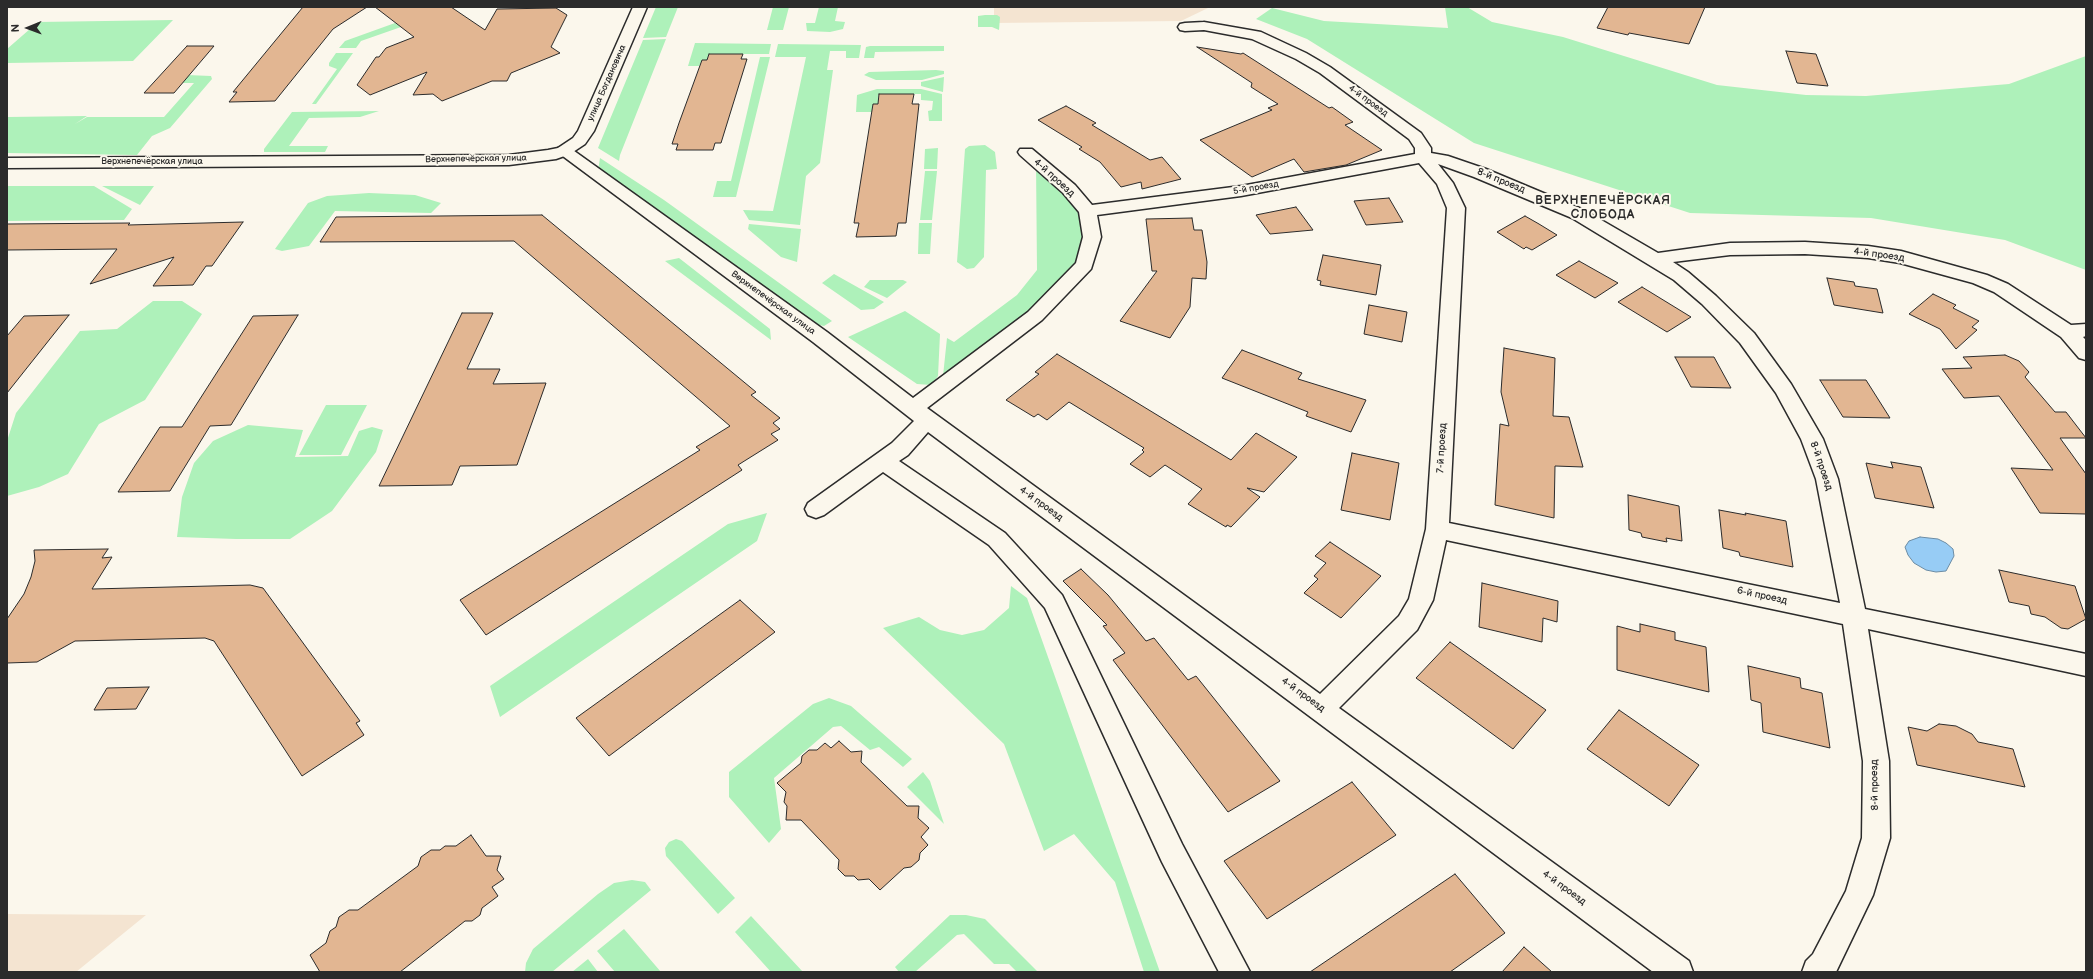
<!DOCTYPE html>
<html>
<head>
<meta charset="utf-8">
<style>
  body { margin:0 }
  #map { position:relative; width:2093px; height:979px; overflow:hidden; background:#fbf7ec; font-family:"Balsamiq Sans",sans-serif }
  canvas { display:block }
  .frame { position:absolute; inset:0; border:8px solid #2b2b2b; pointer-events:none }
  .north { position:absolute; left:8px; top:8px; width:40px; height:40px; -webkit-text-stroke:3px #fbf7ec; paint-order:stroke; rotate:269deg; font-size:11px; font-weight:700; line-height:16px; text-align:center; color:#2b2b2b }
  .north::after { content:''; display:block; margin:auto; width:14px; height:18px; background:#2b2b2b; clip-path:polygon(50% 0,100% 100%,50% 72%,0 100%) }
</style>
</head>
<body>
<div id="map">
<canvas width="2093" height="979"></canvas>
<div class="frame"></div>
<div class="north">N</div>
</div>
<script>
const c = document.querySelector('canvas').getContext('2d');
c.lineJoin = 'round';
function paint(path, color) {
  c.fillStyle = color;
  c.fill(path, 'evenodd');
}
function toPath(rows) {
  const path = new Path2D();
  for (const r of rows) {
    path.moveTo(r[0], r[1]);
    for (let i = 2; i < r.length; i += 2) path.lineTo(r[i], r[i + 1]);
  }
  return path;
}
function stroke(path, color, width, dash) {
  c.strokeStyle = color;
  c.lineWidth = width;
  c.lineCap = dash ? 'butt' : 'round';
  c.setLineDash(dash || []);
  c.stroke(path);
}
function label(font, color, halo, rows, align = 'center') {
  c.font = font + ' "Balsamiq Sans",sans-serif';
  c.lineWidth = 4;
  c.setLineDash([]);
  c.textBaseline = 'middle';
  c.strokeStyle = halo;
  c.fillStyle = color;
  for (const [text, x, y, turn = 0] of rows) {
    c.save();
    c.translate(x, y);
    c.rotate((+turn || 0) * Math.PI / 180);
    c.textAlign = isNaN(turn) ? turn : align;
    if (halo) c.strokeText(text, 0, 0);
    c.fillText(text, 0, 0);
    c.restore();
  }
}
paint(toPath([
  [994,7,1208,7,1208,8,1181,21,994,23],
  [7,914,146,915,76,972,7,972]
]), '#f4e4d1');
paint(toPath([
  [656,7,678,7,666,37,643,38],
  [773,7,789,7,783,30,767,30],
  [819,7,838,7,835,21,845,22,843,29,830,32,807,31,806,23,815,23],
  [1445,7,1467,7,1492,22,1563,37,1717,85,1806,95,1866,96,2009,84,2086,56,2086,270,2005,240,1871,218,1690,213,1474,143,1307,39,1256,19,1272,8,1324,21,1448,28],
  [985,15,997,15,1000,17,999,30,992,27,978,27,978,16],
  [173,20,133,61,7,63,7,49,38,22],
  [395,23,401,27,361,41,356,48,339,48,345,41],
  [666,39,620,155,619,161,598,148,643,40],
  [695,43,771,44,769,54,709,54,707,60,702,60,699,66,688,66],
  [778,44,861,45,859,58,846,58,846,51,830,51,827,70,833,70,820,163,806,176,800,225,749,220,743,210,773,211,806,57,775,57],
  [870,46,944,46,944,51,875,52,874,58,864,58,866,47],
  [336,53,353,53,316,104,312,104,337,69,329,66,329,63],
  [760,57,770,57,736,197,713,197,717,181,731,181],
  [936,70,944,71,944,74,922,80,876,80,864,75,869,72],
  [187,75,211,76,212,79,170,128,152,136,137,155,7,153,7,117,87,116,75,124,87,117,164,117,194,83,181,83],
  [944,77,943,92,921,86,921,82],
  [877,89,921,89,942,94,942,121,929,121,928,111,932,110,933,101,921,100,921,94,879,94,878,104,873,104,872,112,856,112,857,95],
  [379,111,360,117,309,118,289,146,328,146,325,152,264,152,264,149,292,112],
  [985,145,995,152,997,169,986,170,984,257,974,268,967,269,957,262,965,149,969,146],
  [938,148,937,169,924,169,925,149],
  [600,158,664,200,832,321,824,326,814,324,598,171],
  [1036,163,1085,208,1085,265,1035,316,936,385,943,376,947,338,954,342,1017,295,1037,270],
  [925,171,937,171,932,220,920,220],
  [7,186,94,186,132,209,124,220,7,221],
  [102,186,154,186,140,205],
  [369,193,415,195,441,203,431,213,335,211,309,246,282,251,275,249,308,203,327,196],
  [919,223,932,223,930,254,918,254],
  [749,224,801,229,797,262,781,257,748,229],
  [679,258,770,329,771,340,665,261],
  [834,274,884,302,874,309,861,310,822,283],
  [870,280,903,280,907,282,887,298,864,287],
  [153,301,182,301,202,314,145,400,99,424,68,474,39,487,7,496,7,441,16,413,80,331,117,329],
  [905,311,940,334,938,376,931,385,917,384,848,337],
  [326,405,367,405,341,455,299,455],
  [248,425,303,430,295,457,348,456,359,431,372,427,383,430,376,452,332,511,290,539,236,539,177,537,182,497,194,463,213,441],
  [767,513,757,541,500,717,490,686,728,524],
  [1011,586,1027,598,1160,972,1144,972,1115,882,1074,834,1044,851,1004,744,883,628,919,617,940,630,962,635,984,630,1009,608],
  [829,698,851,706,912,759,903,767,879,747,870,750,841,726,833,727,774,778,781,829,769,843,729,797,729,772,813,704],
  [923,772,930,781,944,824,907,787],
  [676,839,682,841,735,898,718,914,666,856,665,848,669,842],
  [632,880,645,882,651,890,552,972,525,972,526,963,533,949,598,894,614,883],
  [950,915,966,915,985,919,1038,972,1017,972,1009,964,994,964,964,934,957,935,915,972,899,972,895,967],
  [751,916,803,972,771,972,735,932],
  [624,929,661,972,615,972,597,951],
  [588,959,598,972,572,972]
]), '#aef1ba');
const water = toPath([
  [1920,537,1938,539,1946,543,1953,549,1954,556,1946,571,1936,572,1926,570,1914,563,1908,555,1905,547,1909,541,1920,537]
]);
paint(water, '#97ccf5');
stroke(water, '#6c8ca4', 1);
const building = toPath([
  [303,7,367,7,333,29,275,101,229,102,237,92,233,92,303,7],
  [375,7,451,7,485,30,497,9,556,8,567,15,551,47,560,53,511,73,507,81,492,81,442,101,433,94,413,95,427,72,370,95,357,85,376,57,379,57,386,48,414,37,375,7],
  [1608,7,1705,7,1689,44,1629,33,1628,35,1597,28,1608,7],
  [187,46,214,46,174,93,144,93,187,46],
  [1197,47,1241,54,1243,53,1329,108,1332,107,1353,122,1345,125,1382,150,1346,165,1304,172,1294,159,1252,177,1200,140,1272,110,1268,108,1278,104,1251,87,1252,83,1197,47],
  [1786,51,1816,54,1828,86,1797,83,1786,51],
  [709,54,743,54,741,59,747,59,721,143,715,143,713,150,676,150,678,144,672,144,679,123,702,60,707,60,709,54],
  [879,94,914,94,912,104,919,104,906,223,898,223,896,236,856,237,859,223,854,223,873,104,878,104,879,94],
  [1066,106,1096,123,1092,125,1150,160,1162,157,1181,179,1142,189,1141,182,1121,187,1100,162,1079,149,1082,147,1038,120,1066,106],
  [1389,198,1403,222,1366,225,1354,201,1389,198],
  [1296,207,1313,230,1270,234,1256,215,1296,207],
  [542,215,756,392,751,395,780,418,773,423,780,429,771,434,778,440,738,465,742,470,486,635,460,600,700,450,696,447,730,426,514,241,320,242,336,217,542,215],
  [1525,216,1539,224,1557,235,1532,250,1526,247,1524,249,1497,232,1525,216],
  [1192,218,1194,230,1202,230,1207,262,1206,279,1192,278,1190,307,1170,338,1120,321,1157,271,1152,271,1146,219,1192,218],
  [243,222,212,266,206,266,193,285,153,286,174,257,90,284,117,249,7,250,7,224,130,223,128,225,243,222],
  [1323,255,1381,265,1376,295,1320,285,1321,281,1317,280,1323,255],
  [1579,261,1618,283,1595,298,1556,275,1579,261],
  [1827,278,1854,282,1855,286,1877,289,1883,313,1834,305,1827,278],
  [1642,287,1691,317,1667,332,1618,302,1642,287],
  [1933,294,1956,305,1953,308,1979,321,1972,327,1977,330,1956,349,1940,329,1909,314,1933,294],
  [1369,305,1407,312,1402,342,1364,334,1369,305],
  [462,313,493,313,467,369,500,369,493,384,546,383,517,465,460,466,452,485,379,486,462,313],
  [69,315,7,393,7,336,24,316,69,315],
  [298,315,231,425,210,426,170,491,118,492,160,427,182,427,253,316,298,315],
  [1504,348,1555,358,1553,416,1569,417,1583,467,1555,466,1554,518,1495,505,1500,424,1509,426,1501,392,1504,348],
  [1242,350,1302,373,1298,379,1366,400,1351,432,1306,416,1308,412,1222,378,1242,350],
  [1057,354,1231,460,1256,433,1297,457,1264,492,1247,488,1260,497,1231,527,1227,525,1226,527,1188,504,1202,489,1165,465,1150,477,1130,464,1144,452,1142,450,1144,448,1069,402,1047,420,1038,414,1034,417,1006,400,1039,374,1035,372,1057,354],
  [2005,355,2019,361,2029,372,2025,377,2055,412,2066,412,2086,438,2060,438,2086,474,2086,514,2040,513,2011,468,2053,470,1999,396,1964,398,1942,369,1972,368,1963,357,2005,355],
  [1675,357,1714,357,1731,388,1691,387,1675,357],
  [1820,380,1866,380,1890,418,1843,417,1820,380],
  [1352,453,1399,463,1390,520,1341,510,1352,453],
  [1891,462,1921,467,1934,508,1875,498,1866,463,1893,468,1891,462],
  [1628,495,1679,506,1682,541,1666,538,1667,542,1642,537,1641,533,1629,530,1628,495],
  [1719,510,1746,515,1745,513,1786,521,1793,567,1740,556,1739,552,1723,548,1719,510],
  [1330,542,1381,576,1341,618,1304,593,1318,579,1314,576,1326,563,1315,556,1330,542],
  [108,549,102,558,112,557,92,589,250,585,263,588,360,721,356,723,364,735,302,776,214,641,205,638,75,641,37,662,7,663,7,619,24,594,31,577,35,561,34,550,108,549],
  [1081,569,1108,595,1146,641,1154,638,1188,680,1196,676,1280,781,1228,812,1113,660,1125,653,1103,626,1107,625,1063,581,1081,569],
  [1999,570,2075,586,2086,619,2068,629,2061,628,2045,617,2031,614,2029,606,2009,602,1999,570],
  [1482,583,1558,601,1557,622,1543,618,1542,642,1479,627,1482,583],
  [740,600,775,632,609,756,576,718,740,600],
  [1640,624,1675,632,1675,640,1706,647,1709,692,1617,670,1617,626,1640,632,1640,624],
  [1450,642,1546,710,1513,749,1416,678,1450,642],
  [1748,666,1800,678,1801,688,1822,693,1830,748,1763,732,1761,703,1751,700,1748,666],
  [149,687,136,709,94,710,107,688,149,687],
  [1619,710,1699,765,1669,806,1587,749,1619,710],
  [1939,724,1956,726,1972,734,1978,742,2013,749,2025,787,1917,765,1908,727,1927,731,1939,724],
  [839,741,851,752,862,751,861,762,907,806,919,806,918,818,929,828,921,837,928,845,920,853,919,860,911,867,904,868,880,890,869,879,858,880,854,876,845,876,838,869,839,860,801,820,786,820,787,806,784,802,786,792,777,783,801,763,802,756,809,750,817,750,825,743,831,748,839,741],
  [1352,782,1396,835,1267,919,1224,861,1352,782],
  [471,835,486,856,501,856,497,870,504,879,492,887,498,896,482,908,480,915,472,921,465,921,400,972,320,972,310,955,326,943,330,931,336,927,339,917,349,910,358,910,418,866,421,857,431,850,440,850,445,846,456,846,471,835],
  [1455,874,1505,933,1450,972,1310,972,1455,874],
  [1524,947,1552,972,1502,972,1524,947]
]);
paint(building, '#e2b692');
stroke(building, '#2b2b2b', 1);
const minor = toPath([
  [1204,22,1261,32,1306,53,1330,67,1421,133,1431,148,1431,153,1448,156,1486,169,1584,210,1658,253,1730,243,1805,242,1868,246,1901,251,1987,275,2008,284,2071,325,2086,324,2086,336,2083,337,2086,340,2086,360,2079,358,2061,337,1994,292,1973,283,1900,263,1868,258,1805,254,1730,255,1673,262,1688,272,1716,296,1754,333,1791,384,1823,439,1838,479,1865,609,2086,654,2086,676,1868,629,1889,761,1890,838,1873,895,1836,972,1802,972,1806,961,1813,954,1846,891,1862,838,1863,761,1843,624,1446,540,1433,600,1417,630,1339,708,1689,961,1693,972,1653,972,928,432,908,455,899,461,1005,533,1062,595,1182,844,1250,972,1219,972,1162,862,1045,608,989,545,883,472,824,515,816,518,808,515,805,509,808,503,892,443,914,421,813,342,556,151,558,148,564,146,570,148,827,332,913,398,1028,312,1076,263,1083,237,1079,212,1063,193,1020,155,1018,152,1020,149,1032,149,1075,185,1092,205,1241,186,1415,154,1415,148,1409,139,1320,73,1296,59,1252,39,1204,30,1185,31,1180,30,1178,27,1180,24,1185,23,1204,22],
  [1419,163,1437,184,1447,208,1426,529,1409,599,1399,616,1320,694,927,408,1042,320,1091,269,1101,237,1097,215,1241,196,1419,163],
  [1438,164,1474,177,1572,218,1674,280,1702,304,1740,343,1776,393,1801,439,1816,479,1840,603,1449,523,1465,208,1453,183,1438,164]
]);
const tertiary = toPath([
  [633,7,647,7,594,131,585,144,570,154,556,159,509,165,7,168,7,158,509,155,548,150,558,148,573,138,578,131,633,7]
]);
stroke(minor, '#2b2b2b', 3);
stroke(tertiary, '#2b2b2b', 3);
paint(minor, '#fbf7ec');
paint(tertiary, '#fbf7ec');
label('9px', '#2b2b2b', '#fbf7ec', [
  ["улица Богдановича",607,83,-66],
  ["4-й проезд",1368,101,36],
  ["Верхнепечёрская улица",476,159,-1],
  ["Верхнепечёрская улица",152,162],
  ["5-й проезд",1256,188,-10],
  ["Верхнепечёрская улица",773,303,36]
]);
label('10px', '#2b2b2b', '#fbf7ec', [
  ["4-й проезд",1054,178,42],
  ["8-й проезд",1501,181,22],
  ["4-й проезд",1879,255,8],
  ["7-й проезд",1442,448,-87],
  ["8-й проезд",1821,466,71],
  ["4-й проезд",1041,504,36],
  ["6-й проезд",1762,596,12],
  ["4-й проезд",1303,695,36],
  ["8-й проезд",1875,785,-91],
  ["4-й проезд",1564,888,36]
]);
c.letterSpacing = '1px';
label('bold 12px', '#2b2b2b', '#fbf7ec', [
  ["ВЕРХНЕПЕЧЁРСКАЯ",1603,201],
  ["СЛОБОДА",1603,215]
]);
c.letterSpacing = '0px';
</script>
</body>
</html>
